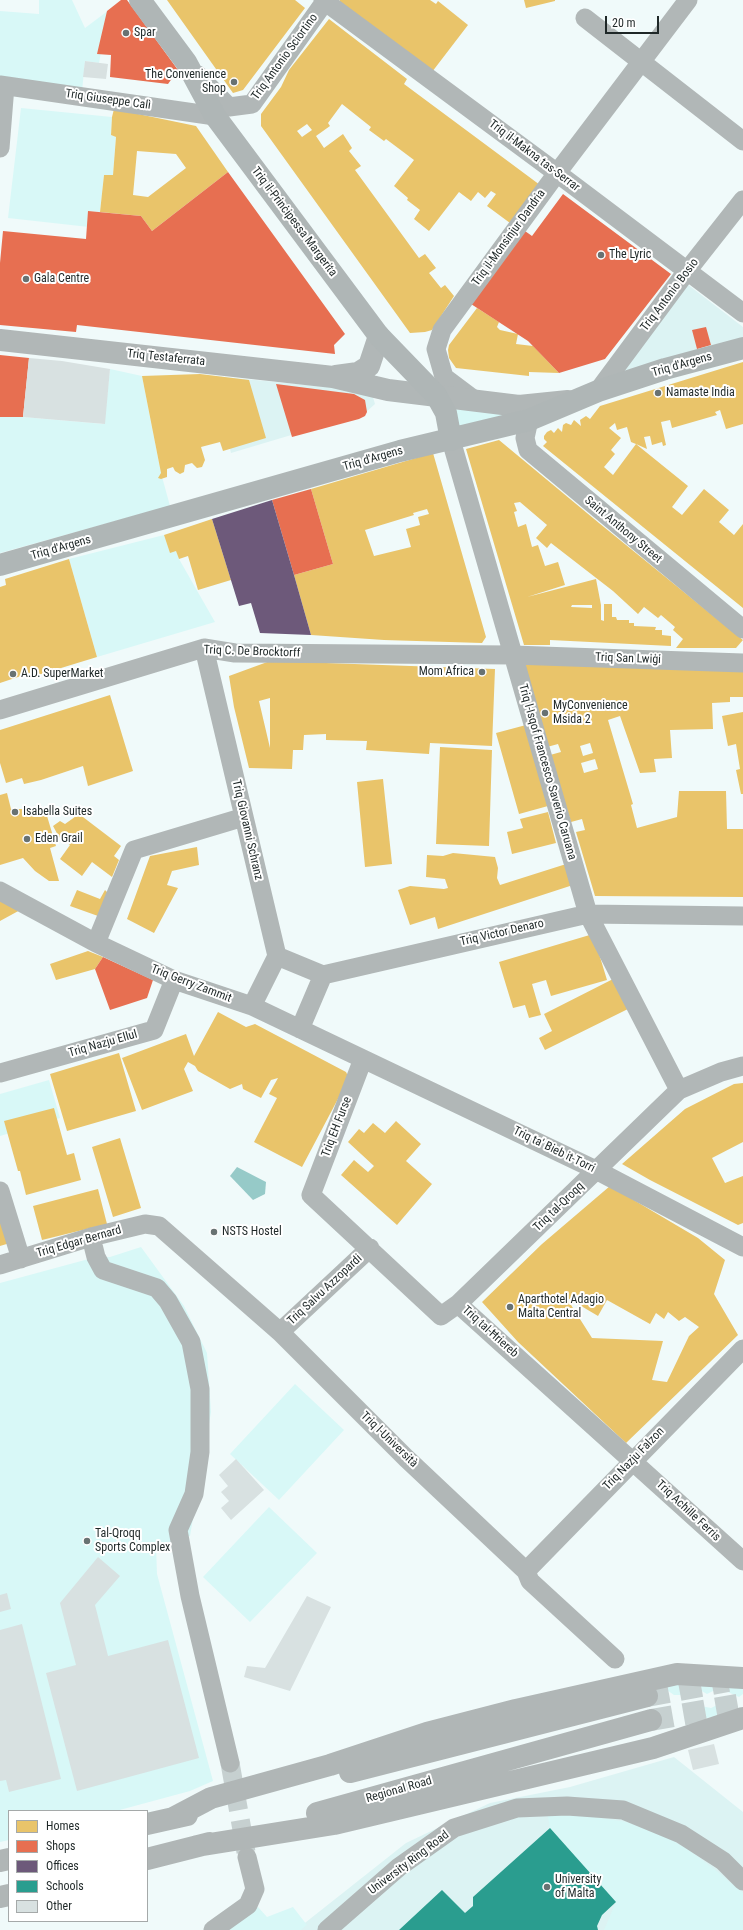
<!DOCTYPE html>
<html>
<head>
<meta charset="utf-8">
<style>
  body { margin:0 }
  #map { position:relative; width:743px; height:1930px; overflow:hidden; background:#f0fafa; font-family:"Roboto Condensed",sans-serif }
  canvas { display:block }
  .legend { position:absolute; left:8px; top:1810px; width:140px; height:112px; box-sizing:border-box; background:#fff; border:1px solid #a5a9a9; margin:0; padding:5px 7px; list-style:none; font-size:12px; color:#1f2828 }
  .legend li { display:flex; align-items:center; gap:8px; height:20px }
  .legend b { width:20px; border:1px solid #a5a9a9 }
  .scale { position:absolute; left:605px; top:16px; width:54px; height:18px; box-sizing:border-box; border:2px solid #1f2828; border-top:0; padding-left:5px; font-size:12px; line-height:14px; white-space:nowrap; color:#1f2828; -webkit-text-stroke:3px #fff; paint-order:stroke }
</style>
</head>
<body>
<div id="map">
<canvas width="743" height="1930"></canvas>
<ul class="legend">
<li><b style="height:11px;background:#e9c46a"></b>Homes</li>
<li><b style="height:11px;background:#e76f51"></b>Shops</li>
<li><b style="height:11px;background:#6d597a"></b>Offices</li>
<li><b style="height:11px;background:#2a9d8f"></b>Schools</li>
<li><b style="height:11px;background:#d8e1e1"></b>Other</li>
</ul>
<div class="scale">20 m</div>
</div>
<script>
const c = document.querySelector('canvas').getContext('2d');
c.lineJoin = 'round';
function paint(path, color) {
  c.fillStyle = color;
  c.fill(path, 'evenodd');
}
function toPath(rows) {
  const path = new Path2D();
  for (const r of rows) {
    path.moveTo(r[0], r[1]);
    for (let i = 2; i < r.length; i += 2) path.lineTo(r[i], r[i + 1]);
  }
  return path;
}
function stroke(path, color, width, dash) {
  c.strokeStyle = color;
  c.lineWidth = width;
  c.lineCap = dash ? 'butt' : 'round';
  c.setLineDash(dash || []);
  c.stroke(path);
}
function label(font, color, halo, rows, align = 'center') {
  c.font = font + ' "Roboto Condensed",sans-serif';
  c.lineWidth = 4;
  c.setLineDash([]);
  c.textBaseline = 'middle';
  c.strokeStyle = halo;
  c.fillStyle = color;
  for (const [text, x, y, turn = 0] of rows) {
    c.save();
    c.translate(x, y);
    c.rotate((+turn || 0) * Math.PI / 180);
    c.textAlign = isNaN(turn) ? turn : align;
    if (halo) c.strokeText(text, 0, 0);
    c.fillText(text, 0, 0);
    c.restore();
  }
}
paint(toPath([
  [687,284,743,327,743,342,618,376],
  [213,376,371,391,375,404,365,413,231,453],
  [674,1757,743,1812,743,1930,296,1930,406,1843,490,1803,570,1787]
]), '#dcf3f3');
paint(toPath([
  [39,0,72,0,85,28,109,10,99,63,85,61,82,91,0,82,0,11,39,14],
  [21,108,112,117,111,135,116,137,113,175,104,175,100,212,88,211,89,227,8,218],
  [110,369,142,376,161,473,170,506,0,553,0,417,23,417,104,424],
  [454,409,514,414,458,430],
  [164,535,170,552,176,551,179,559,215,622,97,657,69,559],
  [49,1080,60,1118,0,1136,0,1094],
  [141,1247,184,1306,207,1353,211,1412,190,1536,156,1546,157,1574,213,1781,190,1791,116,1811,9,1811,9,1840,0,1842,0,1283,96,1257,110,1257],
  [295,1384,344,1430,279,1500,230,1454],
  [269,1507,317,1553,250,1622,203,1577],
  [661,1682,743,1686,743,1694,739,1697,719,1688,707,1694,698,1689,692,1689,683,1695,674,1695,664,1688],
  [725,1701,734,1709,712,1717,688,1722,688,1717,692,1710,701,1706,711,1708],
  [547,1812,562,1812,626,1822,668,1838,690,1851,718,1872,743,1893,743,1930,604,1930,616,1902,550,1828],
  [258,1907,267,1917,293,1907,307,1925,301,1930,228,1930]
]), '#d8f8f7');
paint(toPath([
  [237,1167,266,1182,265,1194,253,1200,230,1176]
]), '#96cac8');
paint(toPath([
  [167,0,295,0,305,8,243,90,233,93],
  [340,0,430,0,436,4,438,1,468,25,432,72,339,2],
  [524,0,555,0,555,1,526,8],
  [329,19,407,79,404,84,540,185,510,223,487,206,496,194,491,191,485,198,478,192,471,201,459,192,429,231,414,219,420,210,407,200,408,198,394,186,414,160,386,139,384,141,369,130,371,127,342,104,328,123,330,126,316,136,324,148,343,134,352,148,349,151,361,166,355,170,419,258,425,254,436,268,429,273,441,288,445,285,454,296,432,330,425,332,410,333,261,126,261,114,281,87,289,70],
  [307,124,312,130,302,137,297,131],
  [114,109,196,126,228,172,152,231,141,216,100,212,104,175,113,175,116,137,111,135,112,117],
  [137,151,176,154,186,168,148,197,133,195],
  [477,308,499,322,497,327,500,330,518,334,516,344,533,346,559,373,529,372,529,376,456,368,449,358,448,350,449,345],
  [743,362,743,424,726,429,720,410,715,412,717,415,672,428,670,420,661,422,666,445,663,446,662,442,652,445,650,436,644,437,647,449,636,444,688,486,672,507,682,515,704,489,729,510,719,522,734,535,743,524,743,608,543,446,547,442,544,439,544,436,547,432,551,430,554,433,558,428,562,432,563,425,566,423,571,425,574,420,581,426,580,420,586,416,590,419,600,406],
  [615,423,617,430,627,427,631,442,636,444,613,475,604,467,615,454,611,450,621,438,609,428],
  [200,374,249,380,266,438,223,451,220,442,201,447,205,460,202,467,197,468,192,463,185,465,184,472,180,474,175,471,173,467,167,469,167,477,161,479,158,478,161,473,142,376],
  [499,440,599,523,743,640,736,648,676,648,683,639,673,630,675,627,661,615,658,618,644,607,638,614,613,591,551,543,547,548,536,538,547,525,520,502,514,503,517,511,514,512,518,527,526,524,532,547,538,545,545,566,558,562,565,585,527,597,596,579,601,605,601,620,604,621,604,604,612,604,612,617,616,617,617,620,629,620,629,623,634,623,634,626,656,627,655,630,662,630,662,635,671,636,671,646,550,640,550,645,524,645,466,449],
  [572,605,592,605,592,608,571,607],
  [433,453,486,637,482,643,384,640,311,635,294,575,333,564,311,489],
  [427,509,429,514,418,517,420,525,406,529,411,547,374,556,365,530,414,515,413,513],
  [212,519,231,580,198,590,188,556,179,559,176,551,170,553,164,535],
  [69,559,97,657,35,676,33,672,0,683,0,587,6,585,5,579],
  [270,661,495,669,492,746,430,743,429,754,397,752,366,750,367,741,326,740,326,734,304,735,303,750,293,750,292,769,249,768,234,707,229,676],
  [270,698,270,748,259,701],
  [526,662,743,668,743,697,730,697,730,702,712,703,713,729,670,730,672,758,654,759,656,772,640,773,620,716,608,720,633,804,631,805,637,828,677,817,679,791,726,791,727,829,743,829,743,897,595,896,576,832,585,830,582,819,571,822,550,755,561,752,558,744,547,747,522,668],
  [590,743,593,753,583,756,580,746],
  [595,759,598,769,584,773,581,763],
  [110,695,133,771,88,786,83,766,41,780,24,784,22,778,6,783,0,763,0,730],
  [743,712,743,794,741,794,736,770,740,769,736,744,728,746,722,716],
  [526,725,548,806,519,814,496,733],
  [440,747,492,750,489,846,436,844],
  [383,779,392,864,365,867,357,782],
  [7,793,11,809,29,809,32,815,47,816,56,846,50,848,59,881,49,881,35,871,23,858,0,865,0,795],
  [548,812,556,843,512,854,507,832,523,828,520,819],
  [79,814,121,846,114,856,119,860,112,877,92,862,82,876,60,859,70,845,59,837,53,826,60,821,65,824],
  [197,847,199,865,172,871,167,885,178,888,154,933,127,919,150,856],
  [453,853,495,857,498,868,497,878,500,885,563,865,570,865,573,885,438,929,435,917,410,925,398,890,410,886,444,889,448,888,445,879,426,877,427,855,443,856],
  [77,890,100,899,105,890,109,894,98,916,70,906],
  [0,895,22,909,0,921],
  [593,934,607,980,551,996,546,980,532,984,541,1015,529,1018,525,1005,513,1008,499,962],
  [88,951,103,957,95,969,56,980,50,964],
  [617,977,632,1007,545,1050,539,1038,552,1031,544,1014],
  [218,1012,246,1027,255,1024,346,1072,349,1078,302,1167,254,1142,277,1098,269,1094,278,1078,271,1080,261,1098,243,1089,242,1084,230,1089,198,1071,195,1066,188,1062,184,1069,193,1091,142,1110,122,1058,186,1034,194,1056],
  [119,1053,136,1111,67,1131,50,1074],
  [743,1083,743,1142,712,1158,725,1183,743,1176,743,1223,738,1225,650,1180,622,1164,685,1109,734,1084],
  [54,1108,67,1155,74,1153,81,1180,26,1195,20,1171,18,1171,4,1121],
  [396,1121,421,1144,406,1161,432,1184,397,1225,341,1175,354,1160,368,1172,374,1166,348,1142,359,1129,364,1133,373,1123,385,1133],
  [120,1138,141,1208,113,1217,92,1147],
  [610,1186,698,1238,725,1260,714,1294,738,1335,626,1443,518,1342,482,1302,542,1244],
  [566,1297,598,1316,607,1300,650,1324,656,1313,664,1319,668,1312,679,1321,685,1317,699,1327,689,1336,667,1382,652,1380,663,1341,592,1338],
  [98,1189,107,1224,42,1240,33,1206],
  [0,1213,10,1243,0,1246]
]), '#e9c46a');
paint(toPath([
  [121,0,127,0,178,70,168,84,110,77,111,55,97,54,107,11],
  [228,172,345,334,334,345,335,354,77,325,76,332,0,325,0,263,3,231,86,239,88,211,141,216,152,231],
  [563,194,671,274,605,359,559,373,528,341,471,304,525,231,532,236],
  [706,327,711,345,697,349,692,330],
  [0,355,29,358,23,417,0,417],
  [276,384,354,394,365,400,367,412,365,416,359,419,292,437],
  [311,489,333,564,294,575,272,500],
  [103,957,153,980,147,998,110,1010,95,969]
]), '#e76f51');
paint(toPath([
  [272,500,294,575,311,635,260,633,251,603,239,606,212,519]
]), '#6d597a');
paint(toPath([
  [550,1828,616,1902,602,1915,597,1926,598,1930,399,1930,442,1890,465,1913,473,1906,473,1897]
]), '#2a9d8f');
paint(toPath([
  [85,61,108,64,106,79,83,77],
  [29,358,62,361,110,369,105,424,23,417],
  [236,1459,264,1490,231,1520,221,1508,229,1501,221,1492,228,1486,219,1475],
  [98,1557,120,1576,95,1605,108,1656,168,1640,199,1758,77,1791,46,1673,76,1665,60,1603],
  [7,1593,11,1609,0,1612,0,1595],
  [307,1596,331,1607,290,1691,244,1677,247,1666,265,1668],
  [22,1624,61,1779,9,1792,6,1780,0,1781,0,1630],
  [714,1744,719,1764,693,1770,688,1750]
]), '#d8e1e1');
stroke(toPath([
  [230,1763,246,1852]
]), '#c6d0d0', 19, [19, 10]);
stroke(toPath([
  [647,1696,728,1681],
  [651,1720,743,1704]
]), '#c6d0d0', 22, [22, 11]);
stroke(toPath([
  [323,0,557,173,743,313],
  [585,18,743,141],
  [198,75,229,107,252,104,326,0],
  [0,85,215,116],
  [0,148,5,86],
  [598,391,687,271,743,200],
  [476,401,444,377,436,349,442,330,557,173,688,0],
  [529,420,525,438,528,450,743,629],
  [451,440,588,914,679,1090],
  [204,648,277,956,252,1006],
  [0,710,204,648,235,653,513,655,743,663],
  [0,891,96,943,174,980,252,1006,596,1170,743,1247],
  [96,943,134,850,244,817],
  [277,956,323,975],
  [323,975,588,914,743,916],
  [300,1029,323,975],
  [363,1059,311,1195,441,1316,458,1304,679,1090,721,1072,743,1066],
  [0,1073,154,1030,174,980],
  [0,1191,21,1259],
  [91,1237,96,1257,103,1270,157,1288,168,1301,191,1342,200,1389,200,1452,194,1494,178,1530,190,1596,230,1763],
  [0,1265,91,1237,145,1224,159,1226,280,1332,406,1458,526,1571,530,1581,615,1659],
  [458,1304,743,1561],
  [280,1332,370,1248],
  [526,1571,743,1349],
  [213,1930,248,1905,255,1889,247,1857],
  [327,1930,399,1867,454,1828,517,1808,567,1806,623,1810,681,1834,723,1861,743,1881]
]), '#b1b7b7', 19);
stroke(toPath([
  [0,340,333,377,388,390,519,406,568,401],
  [336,376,358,373,369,366,379,336]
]), '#b1b7b7', 22);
stroke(toPath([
  [140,0,186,62,215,116,379,336,436,395,446,413,451,440],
  [0,565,400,451,529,420,598,391,665,369,743,348]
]), '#afb6b6', 22);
stroke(toPath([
  [350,1772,647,1696],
  [317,1813,651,1720],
  [173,1818,211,1798,330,1765,427,1733,516,1710,677,1674,743,1678],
  [147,1824,187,1815],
  [197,1846,334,1824,653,1748,743,1718],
  [147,1859,210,1843],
  [0,1861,9,1859],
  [0,1897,9,1895]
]), '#b0b6b6', 22);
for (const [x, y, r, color] of [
  [126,33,4,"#687272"],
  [234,82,4,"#687272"],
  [601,255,4,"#687272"],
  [26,279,4,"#687272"],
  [658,393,4,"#687272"],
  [482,672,4,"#687272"],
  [13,674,4,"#687272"],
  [545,713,4,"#687272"],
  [15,812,4,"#687272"],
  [27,839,4,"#687272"],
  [214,1232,4,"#687272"],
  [510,1307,4,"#687272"],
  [87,1541,4,"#687272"],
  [547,1887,4,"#687272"]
]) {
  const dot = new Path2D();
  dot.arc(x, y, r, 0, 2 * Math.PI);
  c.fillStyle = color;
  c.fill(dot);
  stroke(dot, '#fff', 1.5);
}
label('12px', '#1f2828', '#fff', [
  ["Spar",134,33],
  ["The Convenience",226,75,"right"],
  ["Shop",226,89,"right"],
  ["The Lyric",609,255],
  ["Gala Centre",34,279],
  ["Namaste India",666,393],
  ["Mom Africa",474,672,"right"],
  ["A.D. SuperMarket",21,674],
  ["MyConvenience",553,706],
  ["Msida 2",553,720],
  ["Isabella Suites",23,812],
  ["Eden Grail",35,839],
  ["NSTS Hostel",222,1232],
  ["Aparthotel Adagio",518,1300],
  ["Malta Central",518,1314],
  ["Tal-Qroqq",95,1534],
  ["Sports Complex",95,1548],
  ["University",555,1880],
  ["of Malta",555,1894]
], 'left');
label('12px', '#1f2828', '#fff', [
  ["Triq Antonio Sciortino",285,57,-54],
  ["Triq Giuseppe Calì",108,100,8],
  ["Triq il-Makna tas-Serrar",534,156,37],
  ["Triq il-Prinċipessa Margerita",294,222,53],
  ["Triq il-Monsinjur Dandria",509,238,-54],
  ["Triq Antonio Bosio",670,295,-53],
  ["Triq Testaferrata",166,358,6],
  ["Triq d'Argens",682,365,-16],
  ["Triq d'Argens",373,459,-16],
  ["Saint Anthony Street",623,530,40],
  ["Triq d'Argens",61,548,-16],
  ["Triq C. De Brocktorff",252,652,2],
  ["Triq San Lwiġi",628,659,2],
  ["Triq l-Isqof Francesco Saverio Caruana",547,772,74],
  ["Triq Giovanni Schranz",247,830,77],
  ["Triq Victor Denaro",502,933,-13],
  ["Triq Gerry Zammit",191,984,21],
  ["Triq Nazju Ellul",103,1044,-16],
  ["Triq EH Furse",337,1127,-69],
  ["Triq ta' Bieb it-Torri",554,1150,26],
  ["Triq tal-Qroqq",559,1207,-44],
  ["Triq Edgar Bernard",79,1242,-16],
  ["Triq Salvu Azzopardi",325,1290,-43],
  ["Triq tal-Ħriereb",490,1332,42],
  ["Triq l-Università",389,1440,44],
  ["Triq Nazju Falzon",634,1459,-46],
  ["Triq Achille Ferris",688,1511,43],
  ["Regional Road",399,1790,-16],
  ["University Ring Road",409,1863,-37]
]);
</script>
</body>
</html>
